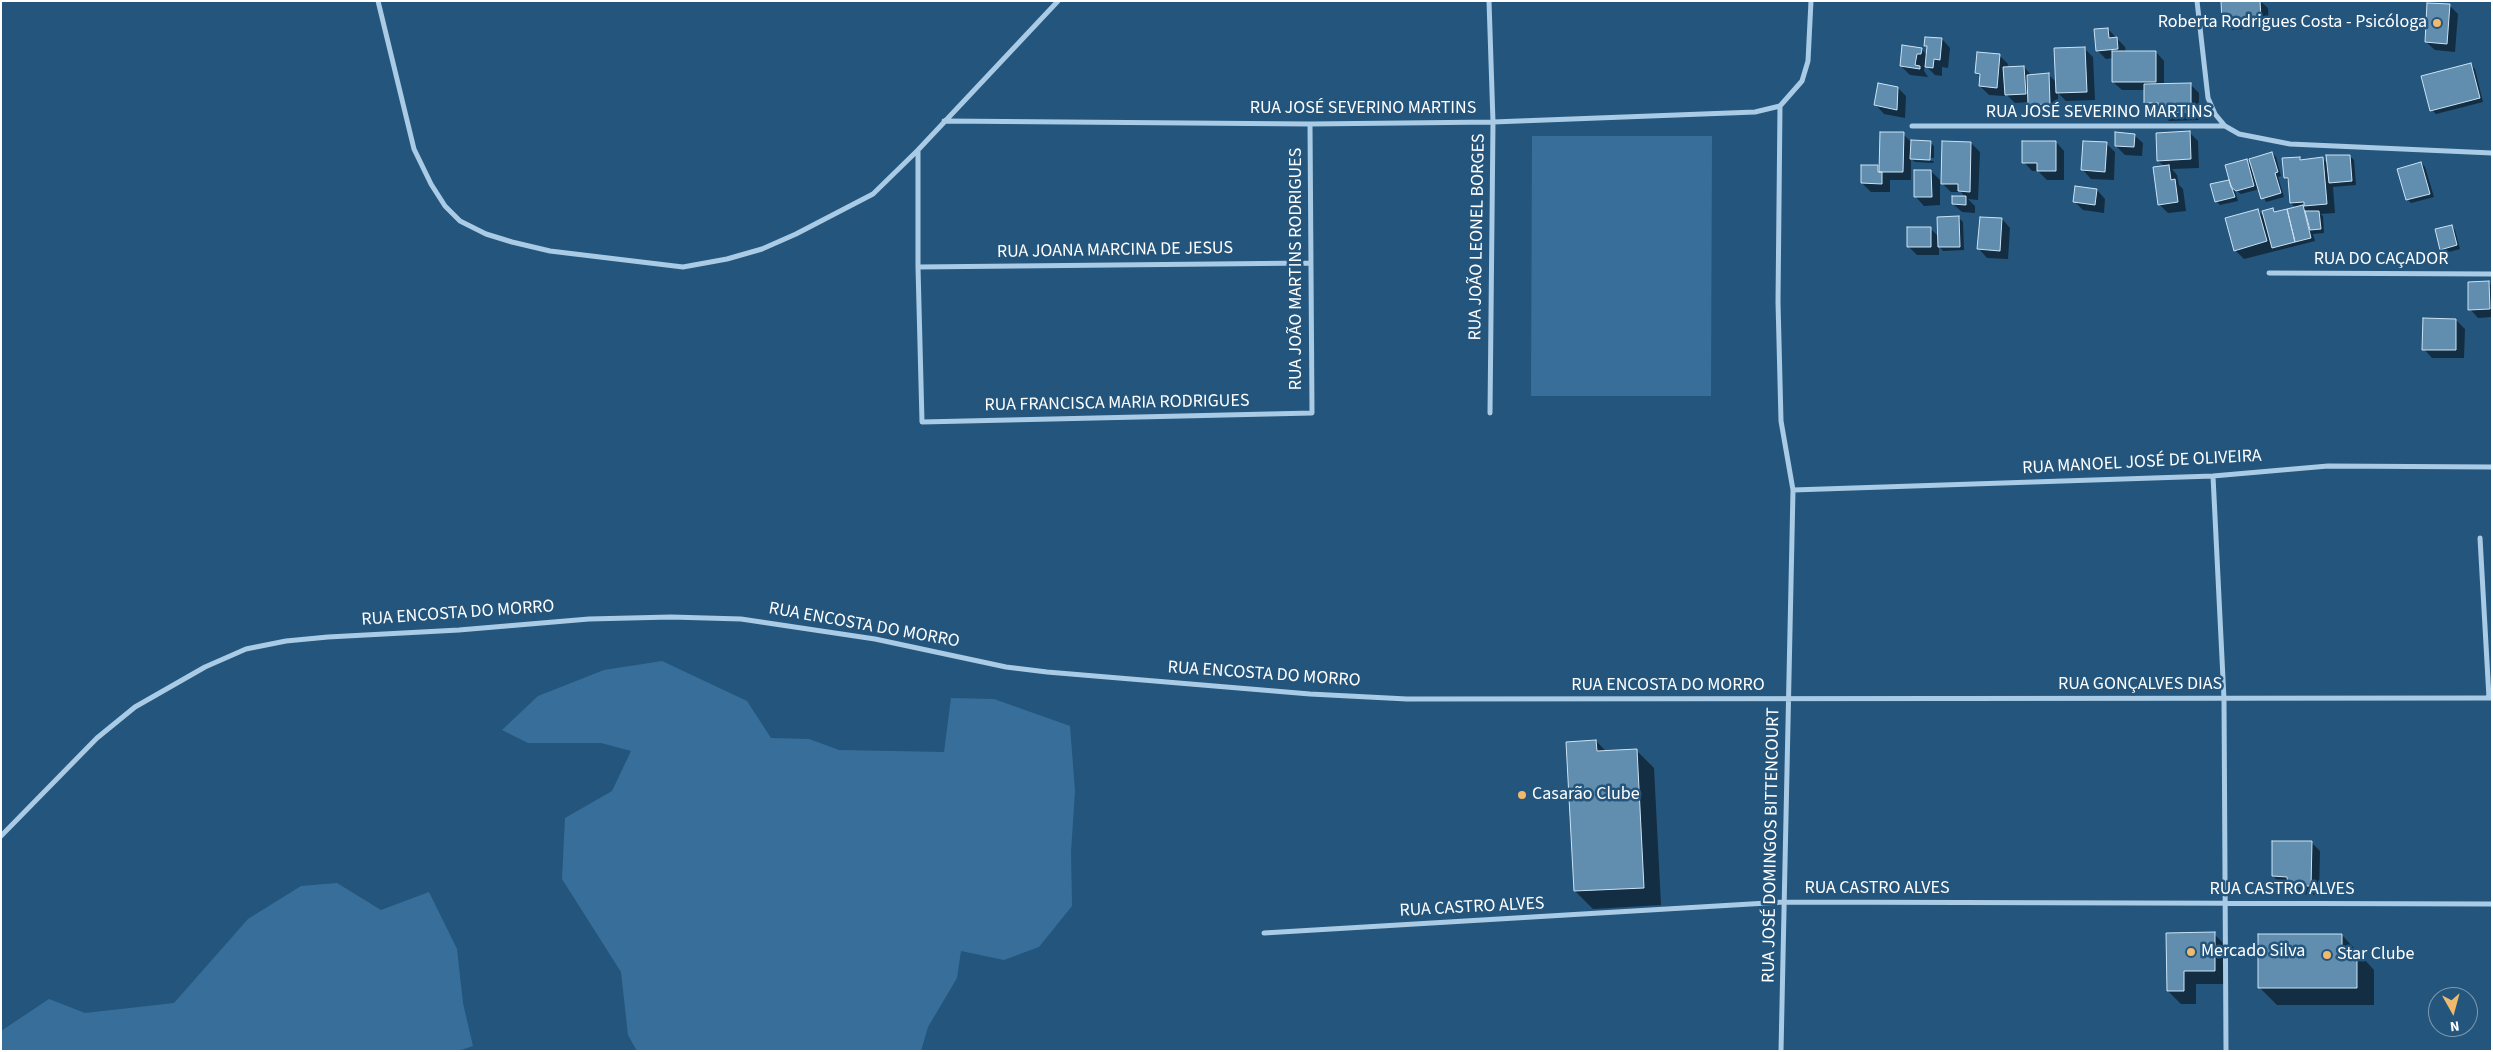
<!DOCTYPE html>
<html>
<head>
<meta charset="utf-8">
<style>
  body { margin:0 }
  #map { position:relative; width:2493px; height:1052px; overflow:hidden; background:#24557c; font-family:"Source Sans 3",sans-serif }
  canvas { display:block }
  .frame { position:absolute; inset:0; border:2px solid #fff; pointer-events:none }
  .north { position:absolute; left:2428px; top:987px; width:50px; height:50px; box-sizing:border-box; background:#24557c; border:1px solid #7c99b0; border-radius:50%; rotate:173deg; font-size:14px; font-weight:700; line-height:20px; text-align:center; color:#fff }
  .north::after { content:''; display:block; margin:auto; width:18px; height:22px; background:#efba6d; clip-path:polygon(50% 0,100% 100%,50% 72%,0 100%) }
</style>
</head>
<body>
<div id="map">
<canvas width="2493" height="1052"></canvas>
<div class="frame"></div>
<div class="north">N</div>
</div>
<script>
const c = document.querySelector('canvas').getContext('2d');
c.lineJoin = 'round';
function paint(path, color) {
  c.fillStyle = color;
  c.fill(path, 'evenodd');
}
function toPath(rows) {
  const path = new Path2D();
  for (const r of rows) {
    path.moveTo(r[0], r[1]);
    for (let i = 2; i < r.length; i += 2) path.lineTo(r[i], r[i + 1]);
  }
  return path;
}
function stroke(path, color, width, dash) {
  c.strokeStyle = color;
  c.lineWidth = width;
  c.lineCap = dash ? 'butt' : 'round';
  c.setLineDash(dash || []);
  c.stroke(path);
}
function label(font, color, halo, rows, align = 'center') {
  c.font = font + ' "Source Sans 3",sans-serif';
  c.lineWidth = 5;
  c.setLineDash([]);
  c.textBaseline = 'middle';
  c.strokeStyle = halo;
  c.fillStyle = color;
  for (const [text, x, y, turn = 0] of rows) {
    c.save();
    c.translate(x, y);
    c.rotate((+turn || 0) * Math.PI / 180);
    c.textAlign = isNaN(turn) ? turn : align;
    if (halo) c.strokeText(text, 0, 0);
    c.fillText(text, 0, 0);
    c.restore();
  }
}
paint(toPath([
  [1532,136,1712,136,1711,396,1531,396],
  [662,661,747,701,771,738,809,739,839,750,944,752,951,698,994,699,1070,726,1075,791,1071,852,1072,906,1039,947,1004,960,961,951,957,978,928,1027,921,1051,637,1051,628,1035,621,972,562,879,565,818,612,791,631,751,601,743,528,743,502,730,538,696,604,670],
  [337,883,381,910,429,892,457,949,463,1003,473,1046,458,1051,1,1051,1,1031,49,999,85,1013,174,1003,248,919,301,886]
]), '#386f9a');
paint(toPath([
  [2238,1,2260,1,2268,8,2269,27,2232,30,2223,22],
  [2449,5,2458,14,2455,52,2435,50,2426,42],
  [2108,29,2125,47,2126,52,2156,52,2164,61,2164,85,2190,84,2199,93,2199,120,2169,121,2160,111,2154,111,2146,102,2145,90,2122,90,2113,82,2113,58,2106,59,2097,50],
  [1942,39,1950,48,1948,68,1942,67,1942,76,1935,75,1925,65,1924,71,1928,77,1910,75,1901,66,1921,49,1927,55,1928,48,1925,45],
  [2084,48,2093,57,2095,100,2066,101,2058,93,2058,112,2038,113,2030,102,2015,103,2006,94,2005,96,1989,95,1980,86,1981,78,1976,73,1999,55,2008,64,2007,68,2024,67,2032,76,2049,75,2057,83],
  [2471,65,2475,69,2483,102,2436,114,2432,110],
  [1898,88,1906,96,1905,118,1884,114,1876,105],
  [2189,132,2198,141,2199,168,2172,169,2177,175,2179,185,2183,189,2186,211,2168,213,2159,204,2164,166,2158,161],
  [1903,134,1910,141,1930,142,1934,146,1934,158,1914,158,1914,160,1934,161,1933,163,1915,162,1911,159,1911,180,1890,180,1890,192,1871,192,1862,183,1863,166,1880,166],
  [2134,135,2143,143,2142,156,2125,155,2116,146],
  [2056,142,2064,151,2064,180,2047,180,2038,171,2032,171,2024,162],
  [1971,143,1980,152,1978,200,1968,199,1975,206,1975,213,1962,212,1953,204,1954,197,1966,198,1961,192,1951,192,1942,183],
  [2106,143,2115,152,2114,180,2091,179,2083,170],
  [2272,153,2276,157,2281,176,2278,177,2284,197,2266,202,2260,189,2241,194,2235,190,2238,201,2220,205,2216,201,2212,185,2231,180,2247,161,2253,167],
  [2350,156,2354,160,2356,185,2333,187,2335,213,2320,214,2323,216,2324,233,2313,234,2315,241,2244,259,2235,250,2257,210,2266,218,2273,210,2276,213,2296,208,2291,203,2289,182,2285,178,2300,158,2303,161,2322,158,2328,164],
  [2421,163,2425,167,2434,197,2411,203,2407,199],
  [1931,171,1940,180,1940,205,1924,206,1916,197],
  [2097,190,2105,199,2104,213,2083,210,2075,202],
  [1959,218,1963,222,1964,250,1943,251,1939,246,1939,255,1917,255,1908,246,1930,228,1939,237],
  [2002,219,2010,228,2008,259,1987,258,1979,249],
  [2451,226,2455,230,2460,249,2445,253,2441,249],
  [2488,282,2492,286,2492,317,2478,318,2470,309],
  [2456,320,2465,329,2464,358,2432,358,2424,349],
  [1596,741,1606,751,1636,750,1654,768,1661,905,1593,909,1575,891],
  [2311,842,2320,851,2319,895,2298,894,2289,885,2282,885,2273,876],
  [2214,934,2227,947,2228,984,2196,984,2196,1004,2181,1004,2168,991],
  [2342,935,2374,970,2374,1005,2277,1005,2259,987]
]), '#0007');
const building = toPath([
  [2221,1,2260,1,2261,19,2222,22,2221,1],
  [2427,3,2450,4,2447,44,2425,42,2427,3],
  [2108,28,2109,38,2117,37,2118,49,2096,51,2094,29,2108,28],
  [1925,37,1942,38,1940,60,1934,59,1933,68,1925,67,1927,46,1924,46,1925,37],
  [1902,45,1922,48,1921,54,1917,54,1915,65,1920,66,1920,69,1900,66,1902,45],
  [2085,47,2087,92,2056,93,2054,48,2085,47],
  [2112,51,2156,51,2156,82,2112,82,2112,51],
  [1977,52,2000,54,1997,88,1979,86,1980,74,1975,73,1977,52],
  [2471,63,2480,98,2430,111,2421,76,2471,63],
  [2024,66,2026,94,2005,95,2003,67,2024,66],
  [2049,73,2050,104,2028,105,2027,75,2049,73],
  [1878,83,1898,87,1897,110,1874,105,1878,83],
  [2191,83,2191,112,2159,113,2158,103,2144,103,2144,84,2191,83],
  [2190,131,2191,159,2157,161,2156,133,2190,131],
  [1880,132,1904,132,1903,172,1879,172,1880,132],
  [2115,132,2135,134,2134,147,2115,146,2115,132],
  [1911,140,1931,141,1930,160,1910,159,1911,140],
  [1942,141,1971,142,1970,192,1958,191,1958,184,1941,184,1942,141],
  [2022,141,2056,141,2056,171,2037,171,2037,163,2022,163,2022,141],
  [2083,141,2107,142,2105,172,2081,170,2083,141],
  [2272,152,2278,172,2275,173,2281,193,2261,199,2249,159,2272,152],
  [2326,155,2350,155,2352,181,2329,183,2326,155],
  [2300,157,2300,160,2323,157,2327,204,2304,206,2304,202,2290,203,2288,178,2284,178,2282,158,2300,157],
  [2247,159,2254,186,2236,191,2231,187,2225,165,2247,159],
  [2421,162,2430,194,2406,200,2397,169,2421,162],
  [1861,165,1878,165,1878,172,1882,172,1882,184,1861,183,1861,165],
  [2169,165,2171,180,2175,179,2178,202,2158,205,2153,167,2169,165],
  [1914,170,1931,170,1932,197,1914,197,1914,170],
  [2229,180,2235,197,2215,202,2210,184,2229,180],
  [2075,186,2097,189,2095,205,2073,202,2075,186],
  [1952,196,1966,196,1966,205,1952,204,1952,196],
  [2303,205,2311,238,2295,242,2287,209,2303,205],
  [2273,208,2274,212,2287,209,2295,242,2272,248,2262,211,2273,208],
  [2258,209,2267,241,2234,251,2225,218,2258,209],
  [2305,211,2319,211,2321,229,2310,230,2305,211],
  [1959,216,1960,247,1938,247,1937,217,1959,216],
  [1980,217,2002,218,2000,251,1977,249,1980,217],
  [2452,225,2457,245,2440,250,2435,229,2452,225],
  [1907,227,1931,227,1931,247,1907,247,1907,227],
  [2489,281,2490,309,2468,310,2468,282,2489,281],
  [2423,318,2456,319,2456,350,2422,350,2423,318],
  [1596,740,1597,751,1637,749,1644,888,1574,891,1566,742,1596,740],
  [2272,841,2312,841,2311,886,2288,886,2287,877,2272,876,2272,841],
  [2215,932,2215,971,2184,971,2184,991,2167,991,2166,933,2215,932],
  [2258,934,2342,934,2342,951,2357,951,2357,988,2258,988,2258,934]
]);
paint(building, '#618daf');
stroke(building, '#cce3f4', 1);
stroke(toPath([
  [378,1,414,149,431,184,445,206,460,221,486,234,512,242,550,251,683,267,727,259,762,249,796,234,873,194,918,150,1058,1],
  [1489,1,1493,122,1490,413],
  [2197,1,2208,98,2215,114,2225,126],
  [1780,106,1778,302,1781,421,1793,490,1781,1051],
  [944,121,1310,124,1493,122,1755,112,1780,106,1802,81,1808,61,1811,1],
  [1912,126,2225,126,2239,134,2290,144,2492,153],
  [918,150,918,267,922,422,1312,413,1310,124],
  [918,267,1311,263],
  [2269,273,2492,274],
  [2213,476,2224,699,2226,1051],
  [1793,490,2213,476,2328,466,2492,467],
  [2480,538,2489,698],
  [1,836,97,738,135,707,205,667,246,649,286,641,328,637,459,630,589,619,671,617,741,619,875,639,1006,667,1047,672,1310,694,1407,699,2492,698],
  [1264,933,1784,902,2492,904]
]), '#a9cbe5', 5);
for (const [x, y, r, color] of [
  [2437,23,5,"#efba6d"],
  [1522,795,5,"#efba6d"],
  [2191,952,5,"#efba6d"],
  [2327,955,5,"#efba6d"]
]) {
  const dot = new Path2D();
  dot.arc(x, y, r, 0, 2 * Math.PI);
  c.fillStyle = color;
  c.fill(dot);
  stroke(dot, '#24557c', 2);
}
label('18px', '#fff', '#24557c', [
  ["Roberta Rodrigues Costa - Psicóloga",2427,23,"right"],
  ["Casarão Clube",1532,795],
  ["Mercado Silva",2201,952],
  ["Star Clube",2337,955]
], 'left');
label('18px', '#fff', '#24557c', [
  ["RUA JOSÉ SEVERINO MARTINS",1363,109],
  ["RUA JOSÉ SEVERINO MARTINS",2099,113],
  ["RUA JOÃO LEONEL BORGES",1478,237,-89],
  ["RUA JOANA MARCINA DE JESUS",1115,251,-1],
  ["RUA DO CAÇADOR",2381,260],
  ["RUA JOÃO MARTINS RODRIGUES",1297,269,-90],
  ["RUA FRANCISCA MARIA RODRIGUES",1117,404,-1],
  ["RUA MANOEL JOSÉ DE OLIVEIRA",2142,463,-3],
  ["RUA ENCOSTA DO MORRO",458,614,-4],
  ["RUA ENCOSTA DO MORRO",864,626,10],
  ["RUA ENCOSTA DO MORRO",1264,675,4],
  ["RUA GONÇALVES DIAS",2140,685],
  ["RUA ENCOSTA DO MORRO",1668,686],
  ["RUA JOSÉ DOMINGOS BITTENCOURT",1772,845,-89],
  ["RUA CASTRO ALVES",1877,889],
  ["RUA CASTRO ALVES",2282,890],
  ["RUA CASTRO ALVES",1472,908,-3]
]);
</script>
</body>
</html>
